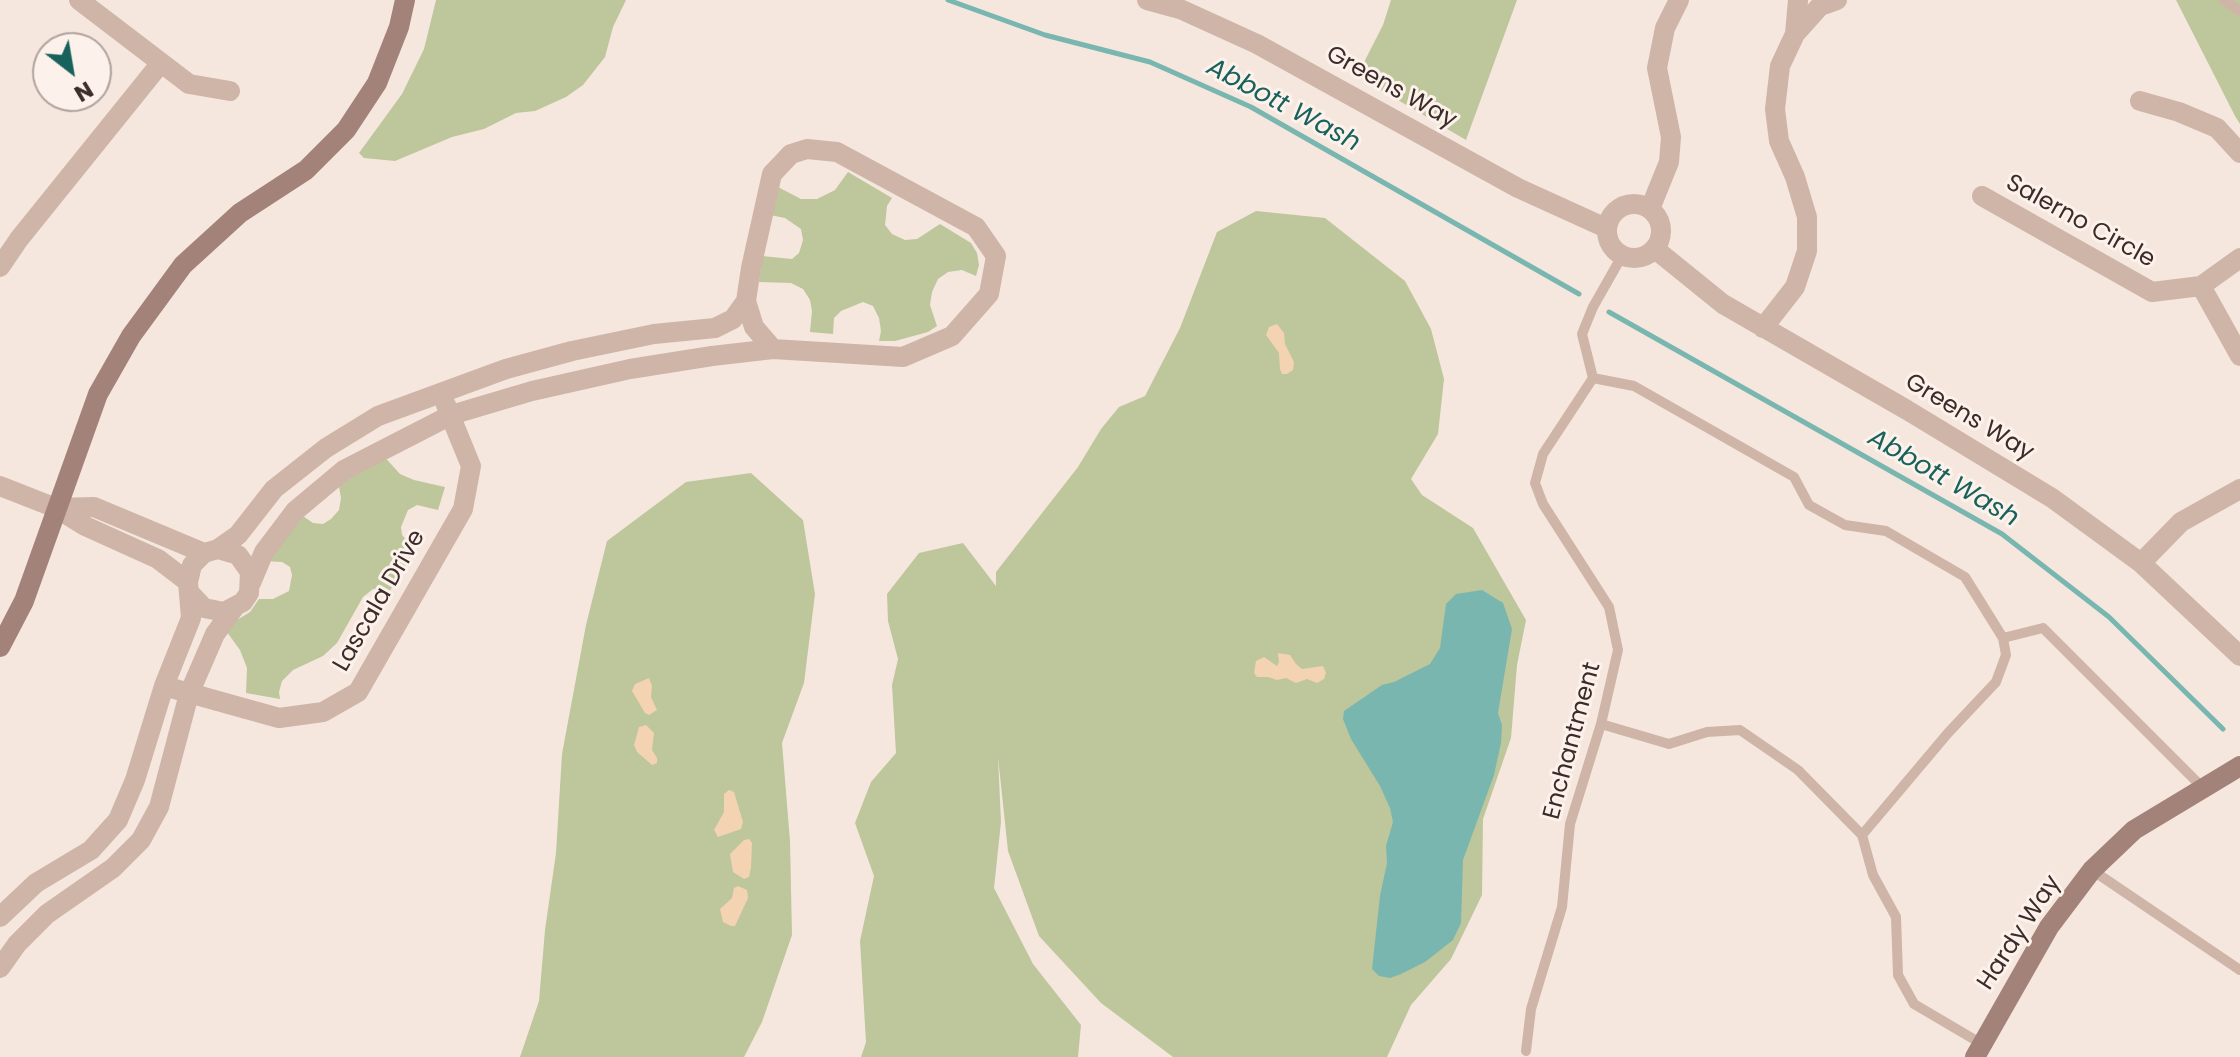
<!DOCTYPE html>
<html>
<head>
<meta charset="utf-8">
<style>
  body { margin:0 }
  #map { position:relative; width:2240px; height:1057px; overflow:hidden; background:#f5e7de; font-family:Poppins,sans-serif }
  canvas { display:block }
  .north { position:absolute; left:32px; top:32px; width:80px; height:80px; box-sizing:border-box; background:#fcf2eb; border:2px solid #afa39d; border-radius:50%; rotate:149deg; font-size:22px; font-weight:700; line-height:32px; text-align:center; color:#3b2c29 }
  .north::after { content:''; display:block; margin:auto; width:28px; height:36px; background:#19625c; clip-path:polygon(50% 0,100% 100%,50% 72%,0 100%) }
</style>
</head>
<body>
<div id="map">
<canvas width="2240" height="1057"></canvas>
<div class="north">N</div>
</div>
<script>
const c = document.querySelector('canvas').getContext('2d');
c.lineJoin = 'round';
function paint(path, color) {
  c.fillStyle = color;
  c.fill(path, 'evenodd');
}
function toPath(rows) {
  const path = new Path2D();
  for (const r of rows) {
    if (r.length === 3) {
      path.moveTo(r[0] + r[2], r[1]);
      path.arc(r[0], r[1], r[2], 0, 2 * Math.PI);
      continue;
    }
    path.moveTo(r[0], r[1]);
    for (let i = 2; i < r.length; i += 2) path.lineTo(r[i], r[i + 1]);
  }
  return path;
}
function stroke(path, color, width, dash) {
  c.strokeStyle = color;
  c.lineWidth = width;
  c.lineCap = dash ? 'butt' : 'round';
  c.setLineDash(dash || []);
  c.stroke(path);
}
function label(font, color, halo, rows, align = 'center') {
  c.font = font + ' Poppins,sans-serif';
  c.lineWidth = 6;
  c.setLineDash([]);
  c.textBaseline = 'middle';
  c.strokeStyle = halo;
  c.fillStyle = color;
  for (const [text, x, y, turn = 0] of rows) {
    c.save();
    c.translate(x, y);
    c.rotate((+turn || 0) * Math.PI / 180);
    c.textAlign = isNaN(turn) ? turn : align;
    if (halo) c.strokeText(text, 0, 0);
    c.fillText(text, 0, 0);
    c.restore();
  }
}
paint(toPath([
  [436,0,626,0,613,27,605,57,583,85,566,97,535,111,516,113,484,129,452,137,395,161,364,158,359,153,402,94,424,49],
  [1391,0,1517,0,1466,140,1357,76,1383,25],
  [2176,0,2240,0,2240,124,2235,116],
  [848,172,892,198,887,206,885,225,892,234,905,240,917,239,940,224,971,243,977,253,979,265,976,276,962,270,948,272,938,279,932,292,930,305,937,326,928,332,895,341,879,341,881,331,879,318,873,306,863,302,841,311,834,318,833,334,810,332,812,311,810,300,803,289,791,283,759,282,762,256,792,259,799,253,803,240,801,229,785,218,770,215,778,187,801,199,817,199,835,190],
  [1256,211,1325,218,1405,281,1431,329,1444,379,1438,434,1411,479,1422,495,1473,528,1526,620,1517,665,1511,738,1483,819,1482,895,1451,959,1411,1005,1387,1057,1173,1057,1101,1003,1039,936,1008,851,998,757,1001,822,994,888,1033,964,1081,1025,1078,1057,861,1057,866,1042,860,941,874,876,855,823,871,782,896,753,892,685,898,659,888,621,887,594,919,553,963,543,996,586,996,572,1078,467,1101,429,1119,407,1145,396,1180,328,1217,232],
  [381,453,400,474,414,480,445,487,438,510,417,505,408,510,401,527,402,535,415,550,388,594,381,589,373,589,363,597,337,643,323,656,293,670,282,681,279,692,280,699,246,693,247,668,240,650,224,628,250,612,259,599,273,599,289,591,292,575,290,567,282,562,265,561,300,514,313,523,323,524,331,519,339,510,341,498,338,481],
  [751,473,803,520,815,594,804,683,782,743,790,841,792,935,762,1022,744,1057,520,1057,539,1001,545,930,556,853,562,754,586,625,607,541,686,482]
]), '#bec69b');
paint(toPath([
  [1277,324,1284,333,1285,344,1294,362,1293,370,1287,374,1282,374,1280,369,1279,353,1266,335,1269,327],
  [1278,653,1290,655,1296,664,1302,669,1323,666,1326,673,1324,679,1317,683,1307,679,1296,683,1286,678,1277,680,1268,677,1257,677,1254,673,1256,661,1264,657,1277,666,1279,662],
  [649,678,652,686,651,697,657,710,649,715,645,713,632,691,635,684],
  [646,725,654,733,652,750,657,758,657,763,652,765,637,752,634,745,639,727],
  [729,790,734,792,743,822,741,829,718,837,714,830,724,812,724,794],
  [749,839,752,843,751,868,749,877,744,879,733,872,730,854,744,840],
  [738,886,747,890,748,898,735,926,731,926,723,922,720,909,732,898,734,888]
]), '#f3d3b1');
paint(toPath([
  [1482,590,1503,603,1512,629,1498,713,1502,725,1501,743,1494,775,1463,860,1461,923,1453,940,1425,962,1401,974,1390,978,1379,976,1372,969,1380,896,1387,863,1386,846,1393,822,1390,808,1380,786,1351,739,1343,719,1344,711,1382,685,1394,682,1430,664,1440,648,1446,604,1456,594]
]), '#79b6af');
stroke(toPath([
  [948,0,1045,35,1150,62,1251,107,1579,294],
  [1609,312,2002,534,2109,617,2223,729]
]), '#79b6af', 5);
stroke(toPath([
  [2224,0,2240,11],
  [1593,378,1634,386,1794,477,1809,505,1845,525,1886,531,1965,577,2003,638,2006,655,1996,682,1948,733,1862,835],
  [1593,378,1582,334,1593,307,1622,256],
  [2003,638,2043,628,2203,788],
  [1601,724,1669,744,1707,732,1740,730,1798,770,1862,835,1873,875,1896,917,1898,975,1914,1004,1982,1044],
  [2092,870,2240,970],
  [1526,1051,1531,1009,1562,907,1570,824,1601,724,1618,650,1609,607,1543,504,1535,483,1543,454,1593,378]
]), '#cfb4a8', 10);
stroke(toPath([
  [79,0,189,84,230,91],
  [1147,0,1180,9,1257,44,1518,188,1606,228],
  [1795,34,1798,0],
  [2140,101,2179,112,2217,128,2240,153],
  [1982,196,2152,292,2201,286,2240,258],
  [1634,231,27],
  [1650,209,1669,162,1671,137,1657,68,1665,28,1679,0],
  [1655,249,1723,304,1907,410,2052,498,2141,563,2240,656],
  [0,267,19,239,160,64],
  [2201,286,2240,356],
  [746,301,754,327,773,349],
  [1763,328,1795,287,1807,251,1807,217,1795,177,1779,141,1775,109,1780,66,1795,34,1820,6,1837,0],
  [0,486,56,508,85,526,158,559,188,582],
  [56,508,94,507,204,553],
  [218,549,238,535,274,489,326,448,378,416,506,369,572,351,654,334,715,328,733,319,746,301,751,268,772,174,791,154,807,149,837,152,976,227,996,256,989,294,952,336,903,357,773,349,712,356,630,369,532,391,451,415,344,470,295,511,264,552,251,583],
  [2141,563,2181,522,2240,489],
  [164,686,279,718,323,712,358,692,463,509,471,466,446,405],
  [0,917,36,883,91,850,118,820,135,780,164,686,191,618,188,582,192,565,204,553,218,549,238,555,250,572,249,593,243,602,224,612,204,608,190,593],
  [0,968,17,944,47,914,113,868,141,840,159,807,189,694,215,634,234,608]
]), '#cfb4a8', 20);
stroke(toPath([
  [0,647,24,601,98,394,131,336,183,265,240,213,306,170,346,130,377,83,399,27,405,0],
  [1975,1057,2049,927,2092,870,2134,830,2240,766]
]), '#a38279', 20);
label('24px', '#3b2c29', '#fcf2eb', [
  ["Greens Way",1391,88,29],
  ["Salerno Circle",2080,222,29],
  ["Greens Way",1969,418,31],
  ["Lascala Drive",380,601,-60],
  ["Enchantment",1573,741,-75],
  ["Hardy Way",2020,933,-57]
]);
label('italic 26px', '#19625c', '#fcf2eb', [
  ["Abbott Wash",1283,106,28],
  ["Abbott Wash",1943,479,30]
]);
</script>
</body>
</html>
